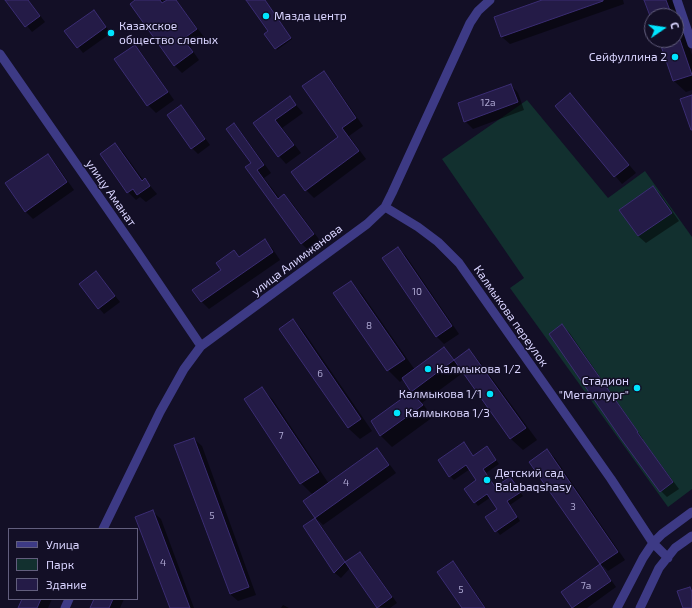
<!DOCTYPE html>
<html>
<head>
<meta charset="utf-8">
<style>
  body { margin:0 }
  #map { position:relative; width:692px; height:608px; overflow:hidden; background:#130f26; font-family:"Exo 2",sans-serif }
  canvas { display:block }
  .legend { position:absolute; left:8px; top:528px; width:130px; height:72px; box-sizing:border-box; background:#130f26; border:1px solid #625e7d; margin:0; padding:5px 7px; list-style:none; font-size:12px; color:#d9d4ff }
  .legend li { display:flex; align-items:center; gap:8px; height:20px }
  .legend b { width:20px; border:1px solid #625e7d }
  .north { position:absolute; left:644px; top:8px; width:40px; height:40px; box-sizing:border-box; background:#130f26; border:1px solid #625e7d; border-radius:50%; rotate:77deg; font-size:11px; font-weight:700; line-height:16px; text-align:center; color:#d9d4ff }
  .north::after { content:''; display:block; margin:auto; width:14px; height:18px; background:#00e5ff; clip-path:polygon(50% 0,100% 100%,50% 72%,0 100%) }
</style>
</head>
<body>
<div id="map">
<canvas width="692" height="608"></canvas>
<ul class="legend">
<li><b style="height:5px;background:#3d3a85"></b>Улица</li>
<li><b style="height:11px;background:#12302f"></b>Парк</li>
<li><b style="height:11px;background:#241b47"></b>Здание</li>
</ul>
<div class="north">С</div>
</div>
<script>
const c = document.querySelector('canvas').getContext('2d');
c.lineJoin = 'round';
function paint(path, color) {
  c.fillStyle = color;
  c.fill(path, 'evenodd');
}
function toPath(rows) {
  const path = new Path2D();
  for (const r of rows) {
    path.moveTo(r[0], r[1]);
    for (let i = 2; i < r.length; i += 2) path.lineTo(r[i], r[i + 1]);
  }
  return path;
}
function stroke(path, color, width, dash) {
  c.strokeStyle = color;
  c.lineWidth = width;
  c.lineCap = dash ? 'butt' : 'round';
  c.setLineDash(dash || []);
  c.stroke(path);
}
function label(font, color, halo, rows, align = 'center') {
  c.font = font + ' "Exo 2",sans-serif';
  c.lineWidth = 3;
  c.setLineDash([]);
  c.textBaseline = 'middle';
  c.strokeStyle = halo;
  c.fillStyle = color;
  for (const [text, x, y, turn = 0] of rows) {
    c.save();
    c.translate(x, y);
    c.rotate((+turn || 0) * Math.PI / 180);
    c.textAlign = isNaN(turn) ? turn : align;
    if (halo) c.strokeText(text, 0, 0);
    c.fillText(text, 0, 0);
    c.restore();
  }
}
paint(toPath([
  [527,100,608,198,645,171,692,237,692,489,668,507,510,288,524,278,442,159]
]), '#12302f');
paint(toPath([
  [11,0,28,0,45,22,32,32,8,2],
  [137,0,162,0,164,3,168,0,176,0,204,37,190,47,199,60,182,73,174,65],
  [247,0,264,0,292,39,277,50,269,31],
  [545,0,623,0,624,4,510,44,502,37,495,18],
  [646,0,673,0,692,55,692,90,686,92,674,81,660,40,676,40,676,16,652,16,652,18],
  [93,11,111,33,83,53,66,31],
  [135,46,142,54,174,100,156,113,148,105,116,59],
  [324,72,331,80,363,126,349,136,366,159,314,198,306,190,293,172,339,137],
  [511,85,518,93,524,110,473,129,465,121],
  [570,95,636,173,622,184,557,106],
  [290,98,303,113,282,128,301,153,286,164,279,156,255,123],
  [180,106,186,112,210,145,198,154,192,148,168,115],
  [233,124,241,132,271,173,264,178,280,199,284,195,292,203,321,242,309,251,301,243,252,163],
  [115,144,123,152,144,181,145,180,157,194,146,202,140,197,136,200,128,192],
  [48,155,55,163,74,190,33,219,25,211],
  [653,187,661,195,679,221,646,243,638,236,621,210],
  [264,240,272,248,280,260,209,309,202,302,193,290,222,270,234,251,240,257],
  [398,248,406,256,459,334,444,344,436,336],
  [101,278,120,302,104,314,99,308],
  [350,283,362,294,415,370,444,348,455,360,469,350,480,362,537,440,523,450,511,439,464,372,422,403,433,417,392,447,380,435,372,421,413,392,403,379,400,382,388,370,335,294],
  [293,320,304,332,372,431,360,439,348,428],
  [562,326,569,332,643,439,642,439,679,489,667,497,661,491],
  [262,389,273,400,329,484,376,450,384,457,396,473,323,525,318,520,318,521,346,563,360,553,366,559,397,603,390,608,377,607,350,568,341,578,335,573,305,527,316,519,304,501,313,495,301,483,245,400],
  [194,439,202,446,256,595,238,601,230,594],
  [467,447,474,457,487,448,499,464,486,473,496,488,510,478,523,496,510,505,520,521,500,535,486,517,499,509,491,497,478,506,465,489,478,480,470,469,454,480,450,476],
  [547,450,555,458,625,560,608,571,603,566,602,567,616,587,587,608,574,608,562,592,601,565,530,462],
  [153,512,161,519,194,608,171,608],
  [453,563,460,570,486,608,463,608],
  [23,599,52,599,48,608,19,608],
  [95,599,124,599,120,608,91,608],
  [283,605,289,608,281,608]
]), '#0007');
const building = toPath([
  [5,0,28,0,40,16,25,27,5,0],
  [135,0,160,0,162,3,167,0,176,0,197,29,183,39,193,52,174,66,130,4,135,0],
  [246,0,265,0,291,38,275,49,264,34,268,31,246,0],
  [542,0,603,0,603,1,501,37,494,17,542,0],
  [644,0,666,0,672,16,650,16,644,0],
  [94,10,106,27,77,48,64,31,94,10],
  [659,40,680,40,692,75,673,81,659,40],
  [135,45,168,92,147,106,114,59,135,45],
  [324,71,356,118,342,128,359,151,305,191,291,172,338,137,302,86,324,71],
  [511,84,518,102,464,122,458,103,511,84],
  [570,93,629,165,614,177,555,106,570,93],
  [692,95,692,130,691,130,680,99,692,95],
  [290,96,296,105,275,120,294,145,278,157,253,123,290,96],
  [181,105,205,139,191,149,167,115,181,105],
  [234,123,264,165,257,170,278,199,284,194,314,234,301,244,245,167,251,163,226,129,234,123],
  [115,143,142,181,145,178,150,186,137,195,133,189,127,193,100,154,115,143],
  [48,154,67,182,25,212,5,183,48,154],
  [653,186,672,213,638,236,619,210,653,186],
  [265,239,273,252,201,302,192,290,221,270,216,263,234,250,239,257,265,239],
  [398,247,452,326,436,337,382,258,398,247],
  [96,271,115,296,98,309,79,284,96,271],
  [351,281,405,359,387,371,333,293,351,281],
  [293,319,361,419,348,428,279,329,293,319],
  [562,324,638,432,637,432,673,482,660,492,622,440,549,334,562,324],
  [444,347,454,360,411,392,402,378,444,347],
  [469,349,526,428,510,439,454,360,469,349],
  [262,387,319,472,300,484,244,399,262,387],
  [411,392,423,405,380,436,371,421,411,392],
  [194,438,249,587,230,594,174,445,194,438],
  [464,442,473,456,487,446,496,460,483,469,495,487,510,477,521,492,507,501,517,517,495,532,485,517,497,509,487,494,474,503,464,489,476,480,466,465,449,477,438,460,464,442],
  [377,448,389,465,315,518,303,501,377,448],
  [547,449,618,552,600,564,529,462,547,449],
  [153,510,190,608,170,608,135,517,153,510],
  [315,518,345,562,334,573,303,526,315,518],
  [360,552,392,597,377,608,345,562,360,552],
  [453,561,485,608,462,608,437,572,453,561],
  [600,564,611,581,572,608,561,592,600,564],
  [690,587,692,592,692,608,683,608,677,591,690,587],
  [22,599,41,599,37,608,18,608,22,599],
  [94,599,113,599,109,608,90,608,94,599]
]);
paint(building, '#241b47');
stroke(building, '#3b2d73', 1);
stroke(toPath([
  [677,0,692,44],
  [0,54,136,250,201,346],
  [385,207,418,227,438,242,459,263,611,479,653,543,668,558],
  [103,529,160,412,184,369,201,346,367,224,385,207,392,193,470,23,478,11,490,0],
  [65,608,69,599],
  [617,608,643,558,653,543,662,534,692,512],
  [640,608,659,568,675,548,692,536]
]), '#3d3a85', 9);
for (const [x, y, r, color] of [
  [266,16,4,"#00e5ff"],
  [111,33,4,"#00e5ff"],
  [675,57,4,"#00e5ff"],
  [428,369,4,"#00e5ff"],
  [637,388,4,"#00e5ff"],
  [490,394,4,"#00e5ff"],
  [397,413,4,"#00e5ff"],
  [487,480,4,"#00e5ff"]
]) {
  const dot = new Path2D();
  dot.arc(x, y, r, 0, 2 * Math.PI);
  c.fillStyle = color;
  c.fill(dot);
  stroke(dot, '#130f26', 1.5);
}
label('10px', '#aca6d1', null, [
  ["12а",488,103],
  ["10",417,292],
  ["8",369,326],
  ["6",320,374],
  ["7",281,436],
  ["4",346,483],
  ["3",573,507],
  ["5",212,516],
  ["4",163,563],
  ["7а",586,586],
  ["5",461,590]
]);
label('12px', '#d9d4ff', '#130f26', [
  ["Мазда центр",274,16],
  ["Казахское",119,26],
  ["общество слепых",119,40],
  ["Сейфуллина 2",667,57,"right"],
  ["Калмыкова 1/2",436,369],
  ["Стадион",629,381,"right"],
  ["\"Металлург\"",629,395,"right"],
  ["Калмыкова 1/1",482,394,"right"],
  ["Калмыкова 1/3",405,413],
  ["Детский сад",495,473],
  ["Balabaqshasy",495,487]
], 'left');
label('12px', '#d9d4ff', '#130f26', [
  ["улицу Аманат",111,193,55],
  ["улица Алимжанова",297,260,-37],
  ["Калмыкова переулок",511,316,55]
]);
</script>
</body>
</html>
